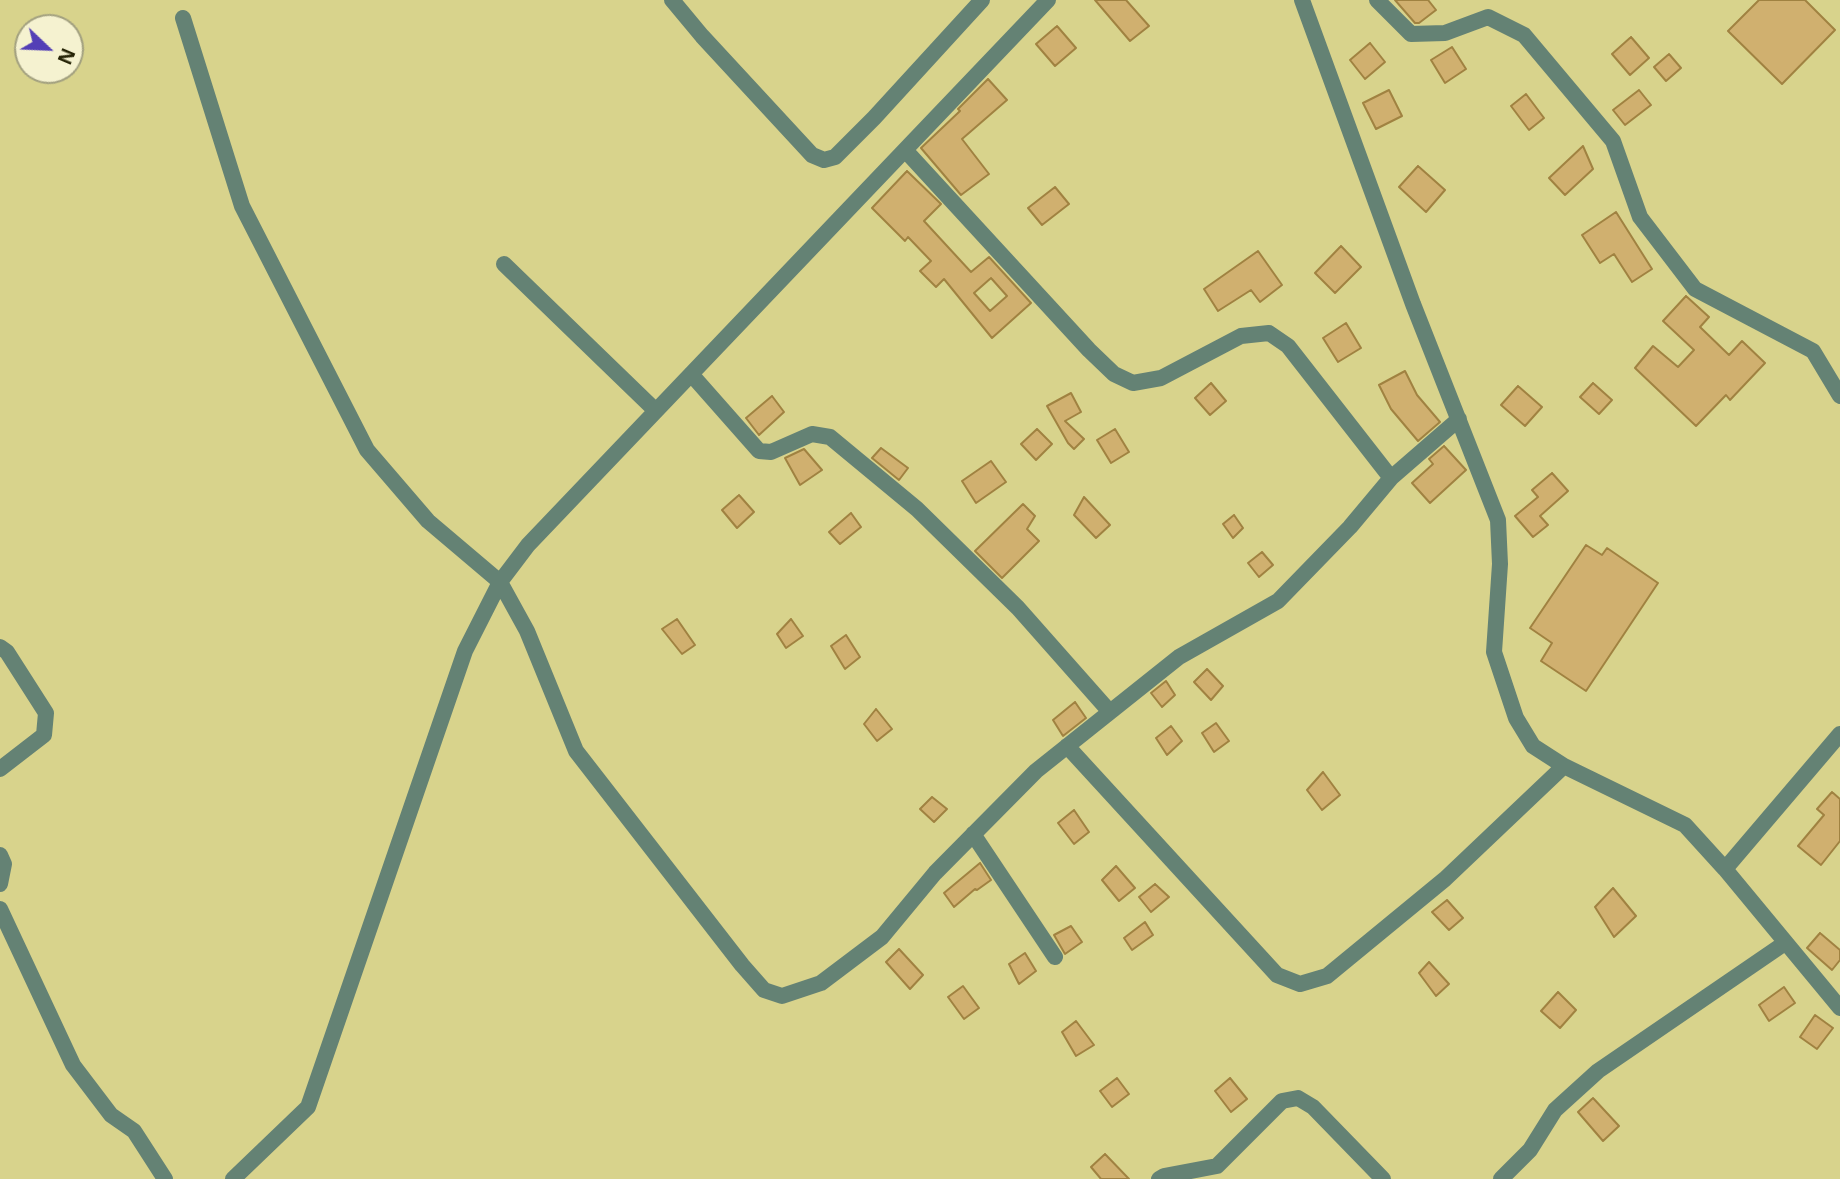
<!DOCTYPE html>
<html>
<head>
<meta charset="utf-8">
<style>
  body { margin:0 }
  #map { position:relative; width:1840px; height:1179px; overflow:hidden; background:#d8d38c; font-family:"Open Sans",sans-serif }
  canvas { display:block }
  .north { position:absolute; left:14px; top:14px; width:70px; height:70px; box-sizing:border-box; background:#f5f2d0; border:2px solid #a2a07f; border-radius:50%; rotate:113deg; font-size:19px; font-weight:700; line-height:28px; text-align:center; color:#262406 }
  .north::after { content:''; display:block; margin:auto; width:24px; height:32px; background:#533fb6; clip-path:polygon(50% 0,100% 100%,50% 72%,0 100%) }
</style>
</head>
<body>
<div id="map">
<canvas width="1840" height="1179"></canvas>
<div class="north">N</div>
</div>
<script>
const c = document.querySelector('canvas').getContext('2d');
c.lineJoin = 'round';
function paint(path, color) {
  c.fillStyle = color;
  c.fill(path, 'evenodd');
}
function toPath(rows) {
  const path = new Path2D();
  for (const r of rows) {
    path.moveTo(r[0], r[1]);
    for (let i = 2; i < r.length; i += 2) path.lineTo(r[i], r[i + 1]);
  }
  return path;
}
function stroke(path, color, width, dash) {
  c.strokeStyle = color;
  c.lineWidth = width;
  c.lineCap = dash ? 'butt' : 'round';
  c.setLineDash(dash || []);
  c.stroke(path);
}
const building = toPath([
  [1095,0,1126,0,1149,26,1130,41,1095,0],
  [1395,0,1428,0,1436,10,1419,23,1415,23,1395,0],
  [1759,0,1805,0,1835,30,1782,84,1728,31,1759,0],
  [1057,26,1076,48,1055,66,1036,44,1057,26],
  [1631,37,1649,58,1630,75,1612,54,1631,37],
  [1370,43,1385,62,1365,79,1350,60,1370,43],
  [1452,47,1466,69,1445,83,1431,60,1452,47],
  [1669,54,1681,68,1666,81,1654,67,1669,54],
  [988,79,1007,100,962,139,989,174,961,195,921,148,960,111,958,109,988,79],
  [1389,90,1402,116,1376,129,1363,103,1389,90],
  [1639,90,1651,105,1625,125,1613,110,1639,90],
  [1526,94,1544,118,1529,130,1511,106,1526,94],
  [1583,146,1593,169,1565,195,1549,178,1583,146],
  [1418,166,1445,190,1426,212,1399,187,1418,166],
  [907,171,941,204,924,221,971,272,989,257,1031,303,992,338,944,279,936,287,920,271,931,261,908,237,905,241,872,208,907,171],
  [991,278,1007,296,990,311,974,293,991,278],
  [1055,187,1069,204,1042,225,1028,208,1055,187],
  [1616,212,1652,269,1632,282,1614,254,1600,263,1582,235,1616,212],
  [1341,246,1361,267,1335,293,1315,273,1341,246],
  [1258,251,1282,285,1260,302,1251,290,1218,311,1204,289,1258,251],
  [1686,296,1709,317,1700,327,1729,355,1742,341,1765,363,1730,400,1726,395,1696,426,1635,368,1653,346,1678,367,1694,350,1663,321,1686,296],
  [1346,323,1361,348,1338,362,1323,338,1346,323],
  [1405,371,1417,395,1440,422,1418,441,1391,409,1379,385,1405,371],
  [1211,383,1226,401,1210,415,1195,398,1211,383],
  [1593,383,1612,400,1599,414,1580,397,1593,383],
  [1518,386,1542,407,1525,426,1501,405,1518,386],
  [1071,393,1081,412,1065,421,1084,439,1074,449,1068,443,1047,406,1071,393],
  [772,396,784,412,759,435,746,418,772,396],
  [1037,429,1052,444,1036,460,1021,444,1037,429],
  [1115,429,1129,452,1111,463,1097,440,1115,429],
  [1444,446,1466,470,1430,503,1412,483,1433,464,1429,459,1444,446],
  [881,448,908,468,899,480,872,458,881,448],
  [804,449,822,470,800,485,785,458,804,449],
  [991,461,1006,482,976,503,962,481,991,461],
  [1552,473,1568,491,1540,516,1548,525,1533,537,1515,516,1538,497,1532,490,1552,473],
  [739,495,754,512,737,528,722,510,739,495],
  [1084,497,1110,525,1096,538,1074,515,1084,497],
  [1023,504,1035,516,1027,529,1039,541,1002,578,975,551,1023,504],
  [851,513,861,527,840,544,829,532,851,513],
  [1234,515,1243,528,1233,538,1223,524,1234,515],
  [1586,545,1602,555,1607,548,1658,583,1586,691,1541,661,1552,643,1530,628,1586,545],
  [1262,552,1273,565,1259,577,1248,563,1262,552],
  [677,619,695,645,682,654,662,629,677,619],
  [791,619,803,636,786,648,777,634,791,619],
  [846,635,860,657,845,669,831,646,846,635],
  [1207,669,1223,686,1211,700,1194,682,1207,669],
  [1166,681,1175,695,1162,707,1151,693,1166,681],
  [1075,702,1086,718,1063,736,1053,720,1075,702],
  [876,709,892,729,877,741,864,724,876,709],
  [1216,723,1229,741,1214,752,1202,733,1216,723],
  [1171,726,1182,741,1167,755,1156,738,1171,726],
  [1323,772,1340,795,1322,810,1307,790,1323,772],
  [1832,792,1840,799,1840,841,1821,865,1798,846,1824,815,1817,809,1832,792],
  [932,797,947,809,934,822,920,809,932,797],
  [1074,810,1089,832,1074,844,1058,823,1074,810],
  [980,863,991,880,977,890,975,889,954,907,944,893,980,863],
  [1116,866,1135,888,1119,901,1102,880,1116,866],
  [1155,884,1169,897,1151,912,1139,897,1155,884],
  [1613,888,1636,916,1614,937,1595,907,1613,888],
  [1447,900,1463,918,1449,930,1432,912,1447,900],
  [1145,922,1153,935,1132,950,1124,938,1145,922],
  [1071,926,1082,942,1065,954,1054,935,1071,926],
  [1820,933,1840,950,1840,960,1832,970,1807,948,1820,933],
  [899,949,923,975,910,989,886,962,899,949],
  [1025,953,1036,971,1019,984,1009,964,1025,953],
  [1429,962,1449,984,1436,996,1419,973,1429,962],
  [963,986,979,1008,964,1019,948,997,963,986],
  [1784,987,1795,1003,1769,1021,1759,1005,1784,987],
  [1558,992,1576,1010,1560,1028,1541,1011,1558,992],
  [1815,1015,1833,1028,1817,1049,1800,1037,1815,1015],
  [1076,1021,1094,1045,1076,1056,1062,1032,1076,1021],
  [1117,1078,1129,1094,1112,1107,1100,1091,1117,1078],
  [1230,1078,1247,1099,1231,1112,1215,1091,1230,1078],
  [1593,1098,1619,1126,1603,1141,1578,1112,1593,1098],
  [1105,1154,1129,1179,1101,1179,1091,1167,1105,1154]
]);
paint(building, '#d0b06f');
stroke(building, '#a08241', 2);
stroke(toPath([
  [672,0,702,36,812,155,824,160,835,157,874,118,982,0],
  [1302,0,1413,304,1498,520,1500,564,1494,652,1516,718,1533,746,1564,766,1685,825,1725,869,1840,1008],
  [1377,0,1411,34,1445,33,1488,17,1524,35,1613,141,1640,217,1695,289,1813,351,1840,396],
  [183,18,242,206,367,450,428,521,500,582,527,631,576,751,742,965,764,990,782,996,821,983,882,937,935,873,1036,771,1179,657,1278,601,1350,527,1391,478,1459,419],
  [905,150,1089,350,1114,374,1133,383,1161,378,1241,336,1269,333,1288,346,1391,478],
  [504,264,656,411],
  [691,374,759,451,771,452,812,434,830,437,917,509,1018,608,1110,712],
  [0,647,7,652,46,713,44,735,0,769],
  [1067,746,1277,975,1300,984,1327,976,1445,879,1564,766],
  [973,834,1055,957],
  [0,855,4,864,0,884],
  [1725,869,1840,734],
  [0,909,73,1065,111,1115,134,1131,165,1179],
  [233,1179,308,1107,465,651,500,582,528,545,1048,0],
  [1159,1179,1164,1176,1217,1166,1282,1101,1298,1098,1313,1107,1383,1179],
  [1501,1179,1530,1150,1555,1110,1598,1071,1785,943]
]), '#648274', 16);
</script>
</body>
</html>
